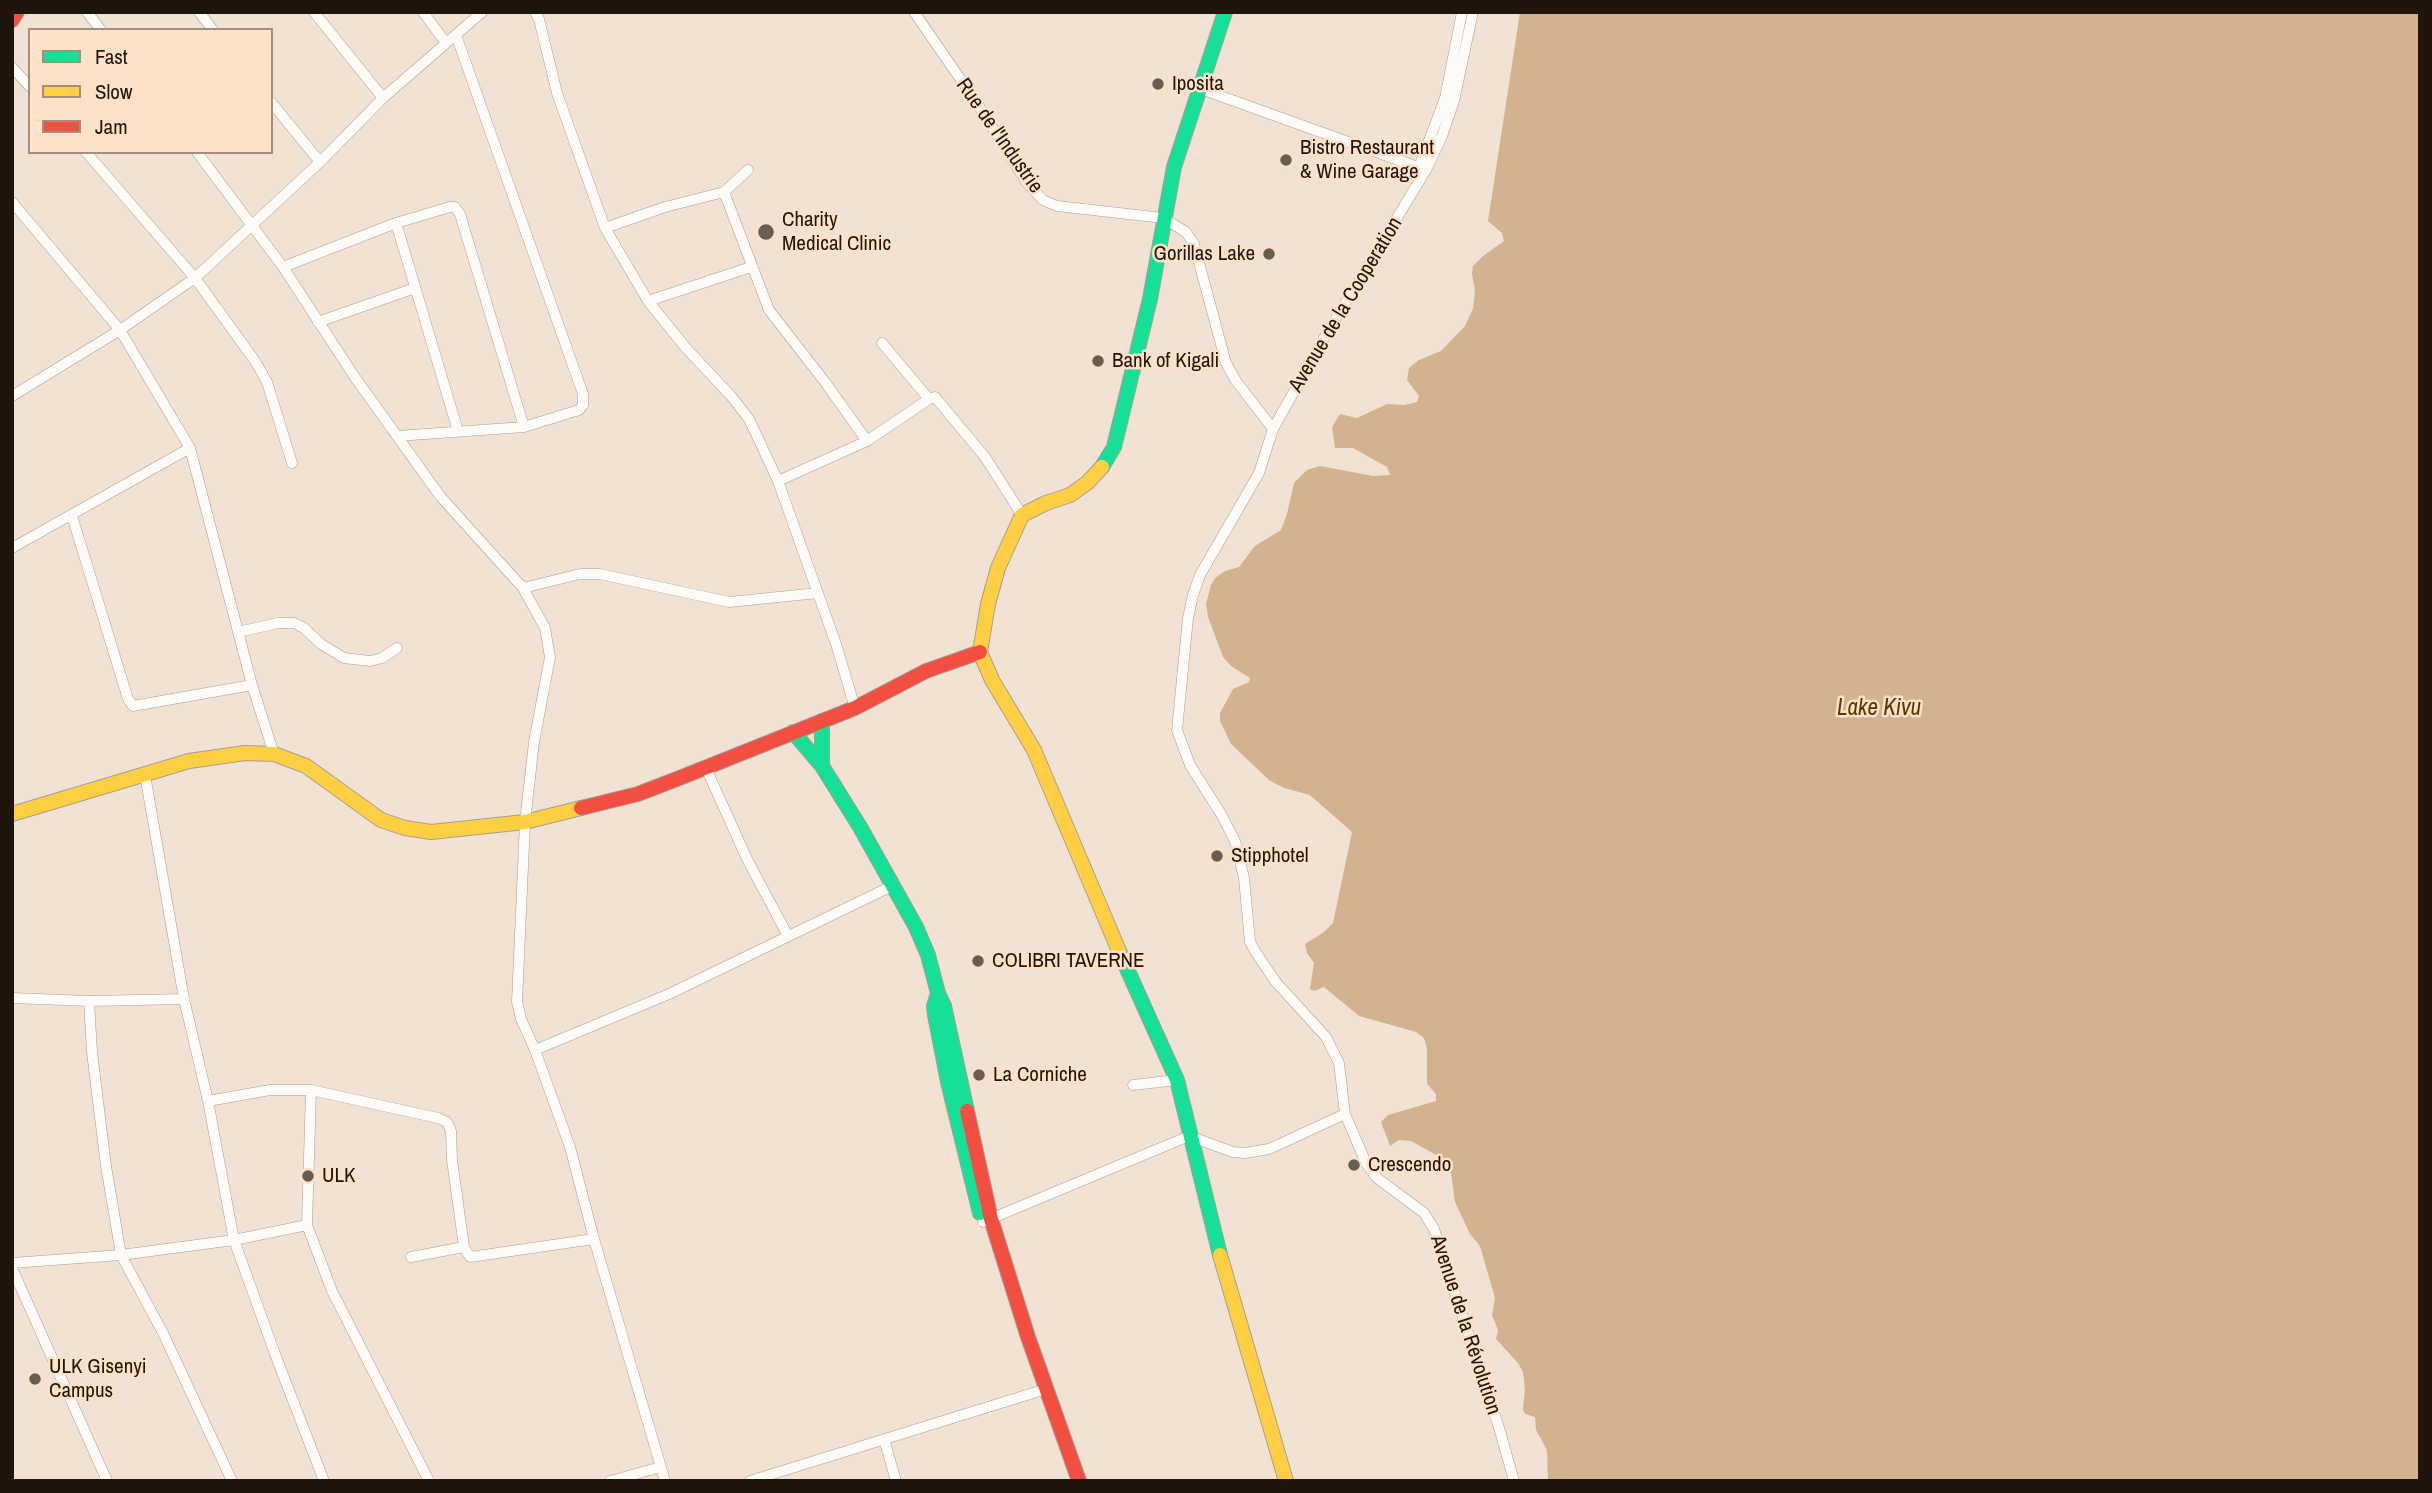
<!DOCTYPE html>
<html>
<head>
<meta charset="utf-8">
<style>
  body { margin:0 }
  #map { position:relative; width:2432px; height:1493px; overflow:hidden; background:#f1e2d3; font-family:"Archivo Narrow",sans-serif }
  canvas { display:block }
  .frame { position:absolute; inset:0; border:14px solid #1f150b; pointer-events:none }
  .legend { position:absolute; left:28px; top:28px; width:245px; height:126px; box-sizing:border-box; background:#fee1c6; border:2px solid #a58f7b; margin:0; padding:9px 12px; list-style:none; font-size:21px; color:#1f150b }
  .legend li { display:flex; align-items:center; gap:14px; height:35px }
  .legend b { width:35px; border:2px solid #a58f7b }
</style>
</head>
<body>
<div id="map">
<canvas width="2432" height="1493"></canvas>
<div class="frame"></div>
<ul class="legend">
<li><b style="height:9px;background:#16e098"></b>Fast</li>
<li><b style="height:9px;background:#ffcf43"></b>Slow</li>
<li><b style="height:9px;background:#f24e42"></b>Jam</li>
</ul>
</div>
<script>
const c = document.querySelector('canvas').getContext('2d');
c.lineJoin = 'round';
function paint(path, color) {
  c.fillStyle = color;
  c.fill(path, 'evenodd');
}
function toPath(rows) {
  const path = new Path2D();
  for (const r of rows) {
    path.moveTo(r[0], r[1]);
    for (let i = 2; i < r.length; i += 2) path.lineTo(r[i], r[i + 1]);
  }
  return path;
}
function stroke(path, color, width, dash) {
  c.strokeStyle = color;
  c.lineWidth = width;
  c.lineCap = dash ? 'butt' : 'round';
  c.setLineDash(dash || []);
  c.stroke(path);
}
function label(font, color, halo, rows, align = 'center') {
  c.font = font + ' "Archivo Narrow",sans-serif';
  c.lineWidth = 5;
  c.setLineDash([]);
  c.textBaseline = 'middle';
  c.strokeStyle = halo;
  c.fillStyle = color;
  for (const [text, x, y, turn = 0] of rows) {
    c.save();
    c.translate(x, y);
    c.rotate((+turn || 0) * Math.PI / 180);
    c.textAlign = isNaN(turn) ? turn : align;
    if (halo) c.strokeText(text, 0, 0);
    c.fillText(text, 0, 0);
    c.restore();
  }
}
paint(toPath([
  [1520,12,2420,12,2420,1481,1548,1481,1547,1450,1536,1430,1535,1417,1525,1414,1523,1410,1525,1389,1523,1372,1518,1363,1496,1339,1498,1330,1492,1315,1495,1298,1480,1246,1470,1234,1455,1202,1451,1173,1438,1156,1411,1141,1399,1140,1390,1146,1381,1122,1388,1115,1436,1101,1436,1094,1427,1084,1427,1049,1424,1038,1416,1032,1359,1016,1324,987,1314,991,1310,989,1314,963,1307,953,1305,944,1324,932,1333,923,1352,832,1310,795,1284,788,1269,780,1231,744,1220,721,1220,713,1233,689,1249,682,1250,678,1231,666,1223,657,1208,617,1206,604,1211,585,1215,578,1225,571,1239,567,1255,546,1281,530,1287,514,1294,483,1307,470,1320,466,1373,476,1390,475,1387,467,1353,448,1335,448,1332,427,1340,414,1357,418,1387,404,1404,405,1417,402,1419,396,1407,380,1409,368,1419,360,1441,351,1465,326,1473,309,1475,291,1472,274,1473,266,1483,256,1504,241,1502,233,1488,221]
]), '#d3b290');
const street = toPath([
  [87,12,101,30],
  [199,12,213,30],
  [314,12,383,98],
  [423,12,446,43],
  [535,12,539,19,557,93,605,228,648,301,686,348,731,396,749,419,778,481,836,644,855,708],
  [914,12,977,103,1027,183,1043,200,1057,206,1163,218,1186,232,1194,244,1226,363,1236,381,1273,429],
  [1473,12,1454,101,1442,136,1426,170,1324,338,1273,429,1259,473,1200,575,1193,595,1188,618,1177,730,1190,765,1221,814,1235,841,1244,878,1250,942,1255,951,1275,981,1326,1037,1339,1063,1345,1114,1367,1165,1377,1178,1424,1213,1434,1229,1500,1431,1514,1481],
  [12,67,30,87],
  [1201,89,1426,170],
  [271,102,320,162],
  [86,152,195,278,255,361,267,382,292,463],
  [197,152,283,267,354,376,440,496,523,588,545,628,550,657,534,742,525,822,517,1002,521,1019,535,1050,570,1147,594,1239,665,1481],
  [1417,173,1445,98,1462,12],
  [724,192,769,310,825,382,867,441],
  [12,202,120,330,190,448,252,685,274,754],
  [396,223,458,431],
  [605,228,665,207,724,192,748,170],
  [283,267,396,223,450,207,455,207,460,214,524,427],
  [648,301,751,267],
  [318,322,415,288],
  [882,343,929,399,935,397,985,457,1022,515],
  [12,396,120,330,195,278,320,162,383,98,482,12],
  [397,436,524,427,579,410,583,405,583,394,456,35],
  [778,481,867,441,929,399],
  [72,516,128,699,133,706,252,685],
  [12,548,190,448],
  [523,588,580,574,600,574,729,602,818,593],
  [238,632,278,623,294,623,304,628,321,644,344,658,370,661,382,658,397,648],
  [706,768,747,859,788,936],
  [145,775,184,999,208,1101,234,1240,275,1354,324,1481],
  [12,998,89,1001,184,999],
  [89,1001,92,1052,106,1166,121,1255,163,1333,232,1481],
  [535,1050,669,994,892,886],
  [1133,1085,1177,1080],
  [311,1090,307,1225,332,1291,429,1481],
  [208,1101,270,1090,311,1090,438,1118,447,1122,451,1131,452,1160,464,1247,470,1257,594,1239],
  [983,1222,1189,1136,1233,1152,1245,1153,1269,1149,1345,1114],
  [411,1257,464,1247],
  [12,1263,121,1255,234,1240,307,1225],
  [12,1268,107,1481],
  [884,1439,896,1481],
  [610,1481,661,1467],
  [750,1481,1046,1389]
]);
const fast = toPath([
  [1102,467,1114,447,1150,299,1174,167,1225,12],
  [822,721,822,766],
  [793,732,822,766,860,827,916,927,928,955,938,993,944,1006,967,1111],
  [1119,951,1177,1080,1220,1255],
  [938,993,934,1006,935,1015,948,1082,980,1213]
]);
const slow = toPath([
  [1102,467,1087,483,1070,495,1046,503,1022,515,998,568,988,604,980,652,992,680,1034,750,1119,951],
  [12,814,189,761,245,753,274,754,306,766,381,820,405,828,431,832,525,822,581,808],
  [1220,1255,1286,1481]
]);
const jam = toPath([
  [12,20,17,12],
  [581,808,638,794,682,777,855,708,926,671,980,652],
  [967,1111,991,1219,1028,1337,1079,1481]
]);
stroke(street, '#a99d92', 11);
stroke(fast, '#a99d92', 16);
stroke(slow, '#a99d92', 16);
stroke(jam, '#a99d92', 16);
stroke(street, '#fdfbf8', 10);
stroke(fast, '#16e098', 14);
stroke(slow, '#ffcf43', 14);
stroke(jam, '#f24e42', 14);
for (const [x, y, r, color] of [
  [1158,84,7,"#685d51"],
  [1286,160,7,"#685d51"],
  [766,232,9,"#685d51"],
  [1269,254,7,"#685d51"],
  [1098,361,7,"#685d51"],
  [1217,856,7,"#685d51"],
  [978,961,7,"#685d51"],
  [979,1075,7,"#685d51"],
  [1354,1165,7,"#685d51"],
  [308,1176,7,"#685d51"],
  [35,1379,7,"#685d51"]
]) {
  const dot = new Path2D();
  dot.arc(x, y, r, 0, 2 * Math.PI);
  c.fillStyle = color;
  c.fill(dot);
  stroke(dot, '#fee1c6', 2.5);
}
label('21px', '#1f150b', '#fee1c6', [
  ["Iposita",1172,84],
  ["Bistro Restaurant",1300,148],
  ["& Wine Garage",1300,172],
  ["Charity",782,220],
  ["Medical Clinic",782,244],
  ["Gorillas Lake",1255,254,"right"],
  ["Bank of Kigali",1112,361],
  ["Stipphotel",1231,856],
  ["COLIBRI TAVERNE",992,961],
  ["La Corniche",993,1075],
  ["Crescendo",1368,1165],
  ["ULK",322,1176],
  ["ULK Gisenyi",49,1367],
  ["Campus",49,1391]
], 'left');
label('21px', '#1f150b', '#fee1c6', [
  ["Rue de l'Industrie",999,136,55],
  ["Avenue de la Cooperation",1346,305,-59],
  ["Avenue de la Révolution",1465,1325,72]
]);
label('italic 23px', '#5d3500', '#fee1c6', [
  ["Lake Kivu",1879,709]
]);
</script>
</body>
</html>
